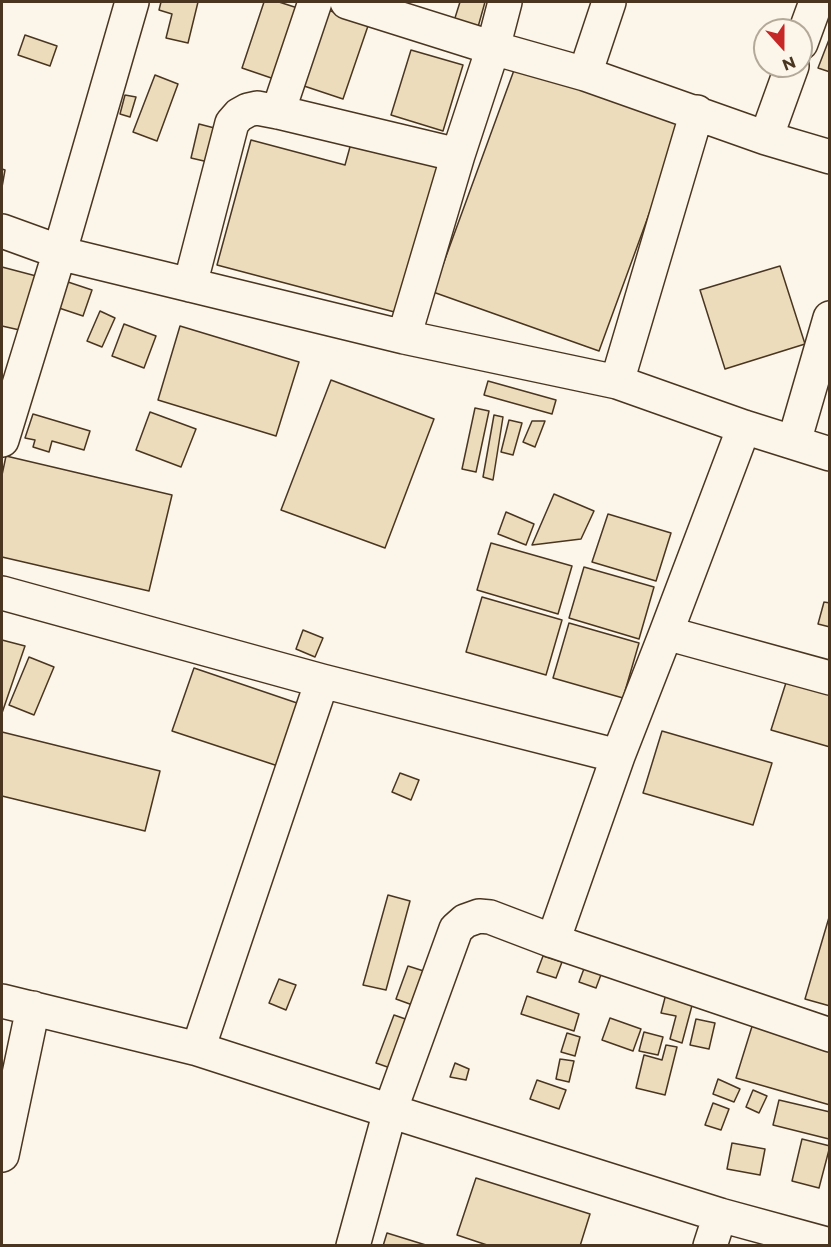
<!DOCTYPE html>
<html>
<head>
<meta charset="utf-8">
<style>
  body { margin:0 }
  #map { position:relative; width:831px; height:1247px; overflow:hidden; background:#fbf6e9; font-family:Montserrat,sans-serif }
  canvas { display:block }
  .frame { position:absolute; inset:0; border:3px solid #4a3520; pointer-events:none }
  .north { position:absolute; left:753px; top:18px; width:60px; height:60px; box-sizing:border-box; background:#fbf6e9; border:2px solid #b4a999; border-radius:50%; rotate:159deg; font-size:16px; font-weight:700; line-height:24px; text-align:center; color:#4a3520 }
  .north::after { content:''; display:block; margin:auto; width:21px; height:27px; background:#c62828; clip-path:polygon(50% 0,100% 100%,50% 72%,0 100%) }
</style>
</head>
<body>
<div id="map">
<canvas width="831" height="1247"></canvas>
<div class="frame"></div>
<div class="north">N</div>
</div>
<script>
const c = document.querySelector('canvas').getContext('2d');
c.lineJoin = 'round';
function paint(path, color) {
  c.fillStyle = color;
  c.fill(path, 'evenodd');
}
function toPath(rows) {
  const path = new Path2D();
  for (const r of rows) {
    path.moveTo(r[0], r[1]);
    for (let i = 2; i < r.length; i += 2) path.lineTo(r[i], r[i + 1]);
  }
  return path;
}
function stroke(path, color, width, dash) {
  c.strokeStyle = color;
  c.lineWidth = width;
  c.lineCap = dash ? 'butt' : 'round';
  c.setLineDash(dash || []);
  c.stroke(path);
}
const building = toPath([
  [161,2,198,2,188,43,166,38,172,14,159,10,161,2],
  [264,2,279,2,310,12,286,83,242,68,264,2],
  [460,2,485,2,478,27,454,21,460,2],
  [318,7,369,23,343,99,292,82,318,7],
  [25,35,57,46,50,66,18,55,25,35],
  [830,37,830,72,818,68,830,37],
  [411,50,463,65,443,131,391,115,411,50],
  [517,62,683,121,599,351,433,292,517,62],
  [155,75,178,84,157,141,133,132,155,75],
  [125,95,136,97,130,117,120,114,125,95],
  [199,124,226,131,217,164,191,158,199,124],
  [353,136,444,161,402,314,217,265,251,140,345,165,353,136],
  [2,169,5,170,2,187,2,169],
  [780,266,805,344,725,369,700,290,780,266],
  [2,267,40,277,24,331,2,326,2,267],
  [68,282,92,290,83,316,59,308,68,282],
  [100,311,115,318,102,347,87,341,100,311],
  [124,324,156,336,144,368,112,356,124,324],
  [180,326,299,362,276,436,158,400,180,326],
  [331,380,434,419,385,548,281,510,331,380],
  [488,381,556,400,552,414,484,395,488,381],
  [475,408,489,411,476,472,462,469,475,408],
  [150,412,196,429,181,467,136,450,150,412],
  [33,414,90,431,84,450,52,441,49,452,33,447,35,440,25,438,33,414],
  [494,415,503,417,493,480,483,477,494,415],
  [509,420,522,423,513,455,501,452,509,420],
  [532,421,545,421,535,447,523,442,532,421],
  [6,456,172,495,149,591,2,557,2,475,6,456],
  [554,494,594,511,581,539,532,545,554,494],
  [506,512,534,524,526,545,498,534,506,512],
  [608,514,671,533,656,581,592,562,608,514],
  [491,543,572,566,558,614,477,590,491,543],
  [584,567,654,587,639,639,569,618,584,567],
  [482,597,562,620,546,675,466,652,482,597],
  [824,602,830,603,830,627,818,624,824,602],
  [569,623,639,643,623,698,553,678,569,623],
  [303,630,323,638,315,657,296,649,303,630],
  [2,640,25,646,2,713,2,640],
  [29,657,54,667,34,715,9,705,29,657],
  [194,668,300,704,278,766,172,731,194,668],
  [790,670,830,681,830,747,771,730,790,670],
  [662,731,772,763,753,825,643,793,662,731],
  [2,732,160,771,145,831,2,796,2,732],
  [400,773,419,780,411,800,392,792,400,773],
  [388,895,410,901,386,990,363,985,388,895],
  [830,914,830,1006,805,999,830,914],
  [543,956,562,962,556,978,537,972,543,956],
  [408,966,430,973,418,1007,396,999,408,966],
  [585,966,602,972,596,988,579,982,585,966],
  [279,979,296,985,286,1010,269,1003,279,979],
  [667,990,694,998,682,1043,670,1039,676,1016,661,1013,667,990],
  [527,996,579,1014,574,1031,521,1014,527,996],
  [394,1015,414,1022,396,1070,376,1063,394,1015],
  [610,1018,641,1029,633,1051,602,1040,610,1018],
  [696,1019,715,1023,709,1049,690,1045,696,1019],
  [754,1020,830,1042,830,1105,736,1078,754,1020],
  [644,1032,663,1037,658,1055,639,1051,644,1032],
  [567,1033,580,1037,575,1056,561,1052,567,1033],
  [666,1045,677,1047,665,1095,636,1088,644,1055,662,1060,666,1045],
  [560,1059,574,1061,569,1082,556,1079,560,1059],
  [455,1063,469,1069,466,1080,450,1077,455,1063],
  [718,1079,740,1089,734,1102,713,1094,718,1079],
  [537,1080,566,1090,559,1109,530,1099,537,1080],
  [753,1090,767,1096,759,1113,746,1107,753,1090],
  [779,1100,830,1112,829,1139,773,1125,779,1100],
  [713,1103,729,1109,721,1130,705,1125,713,1103],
  [802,1139,830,1146,819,1188,792,1181,802,1139],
  [732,1143,765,1149,760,1175,727,1169,732,1143],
  [476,1178,590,1214,580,1246,490,1246,457,1235,476,1178],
  [387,1233,429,1246,383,1246,387,1233]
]);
paint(building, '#ecdcbc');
stroke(building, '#4a3520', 1.5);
const street = toPath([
  [347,2,493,48,585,74,766,138,830,157],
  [801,43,816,2],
  [585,74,609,2],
  [278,112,315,2],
  [766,138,792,66],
  [2,231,71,256,404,337,617,382,744,427,830,454],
  [190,285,232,123,239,115,248,110,257,108,278,112,458,155],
  [404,337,458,155,493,48,505,2],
  [617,382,697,112],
  [2,440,60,251,132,2],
  [794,442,830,318],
  [2,593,322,681,618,756,666,633,744,427],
  [666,633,830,678],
  [618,756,553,941,830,1035],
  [2,1001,198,1049,390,1111,720,1215,830,1245],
  [198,1049,322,681],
  [2,1155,33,1008],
  [353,1246,390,1111,456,929,465,921,479,916,490,917,553,941],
  [710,1246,720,1215]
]);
stroke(street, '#4a3520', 36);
stroke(street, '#fbf6e9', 33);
</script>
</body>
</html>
